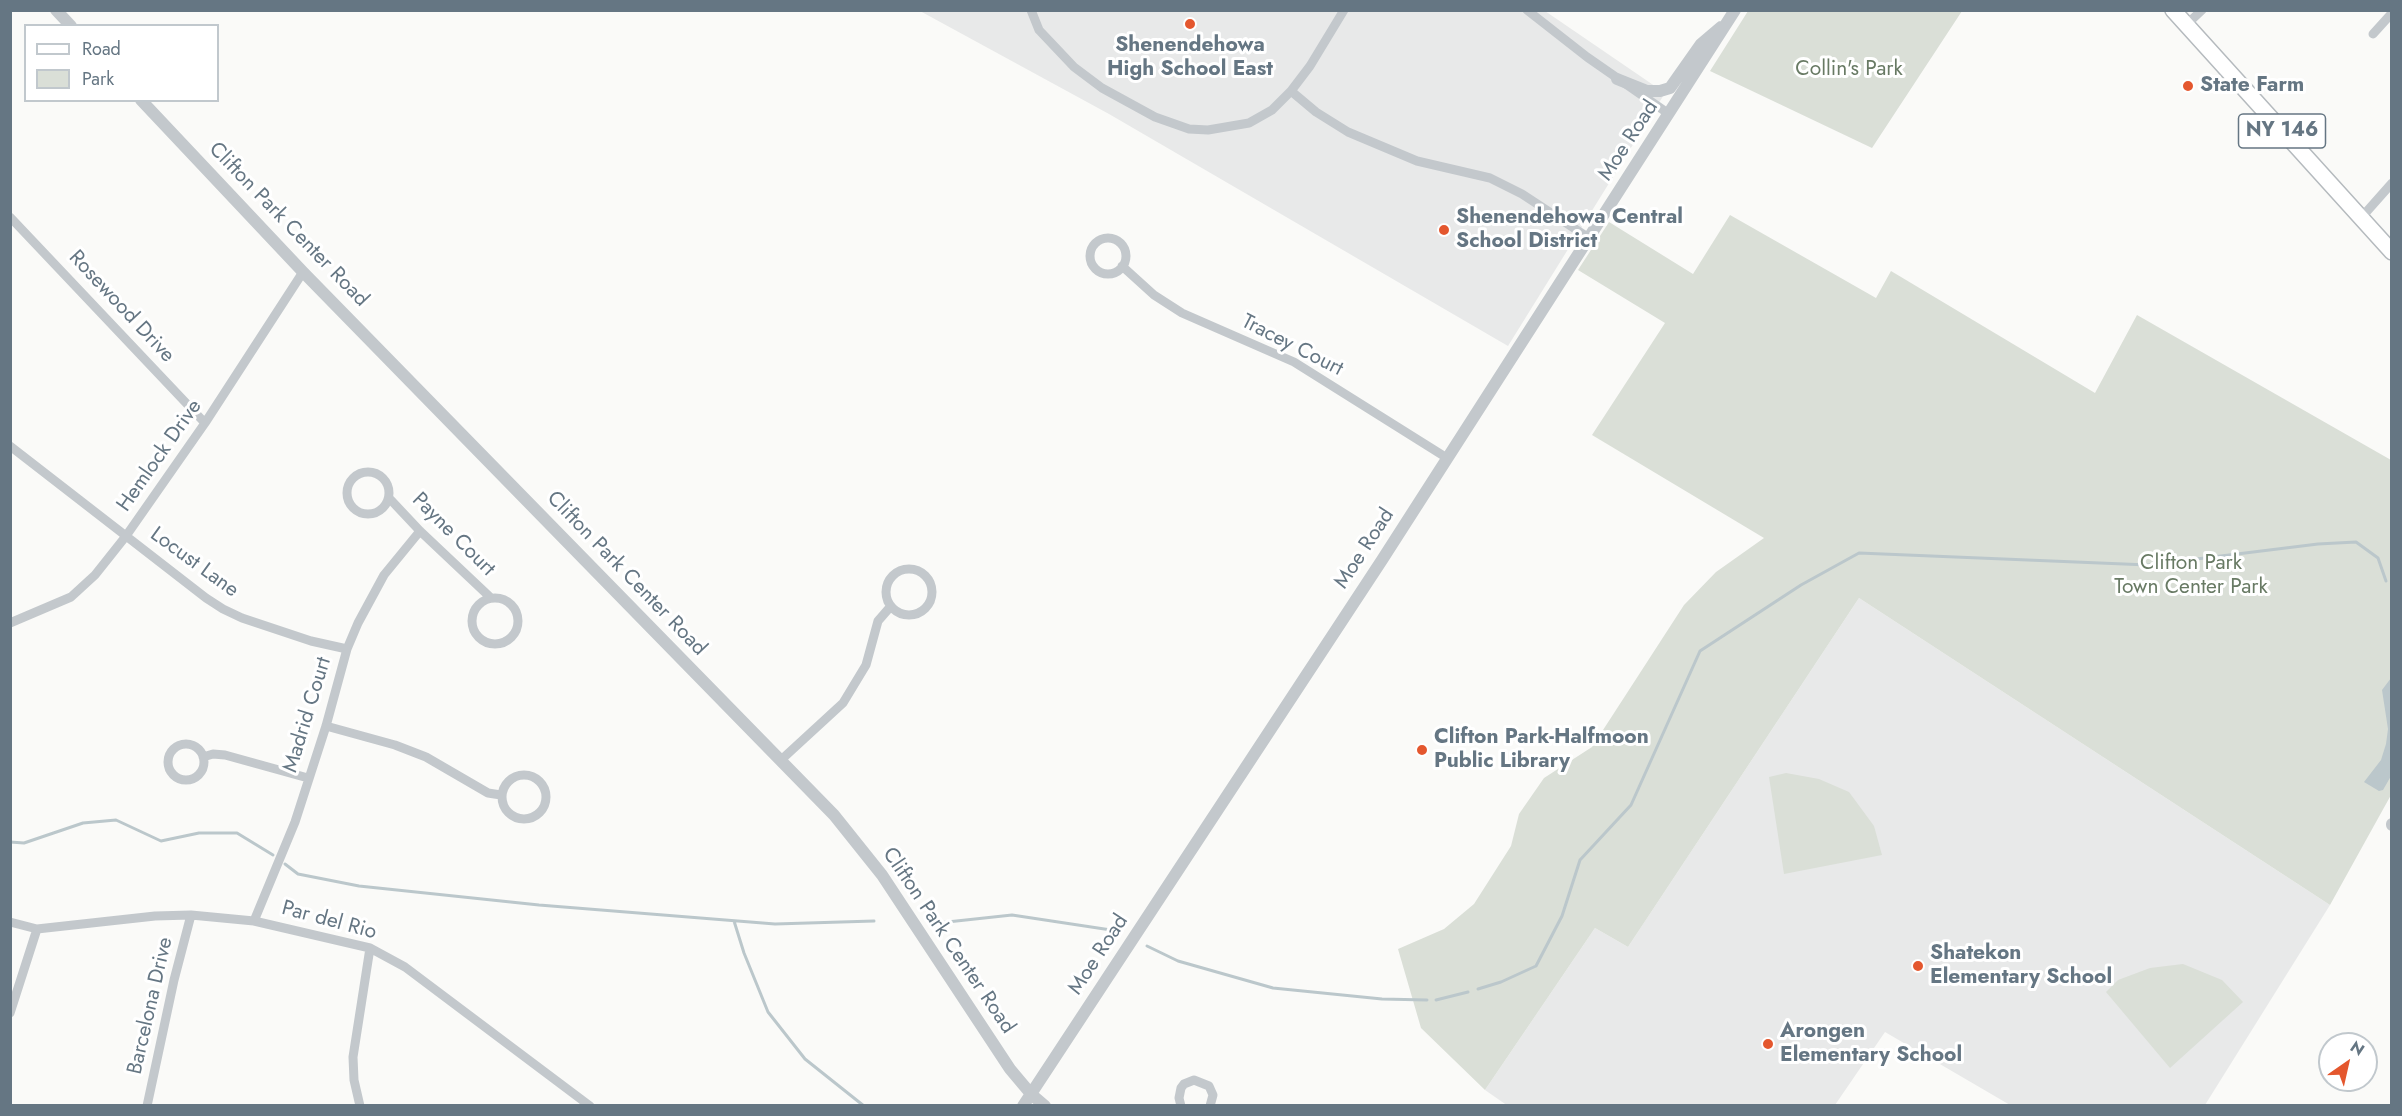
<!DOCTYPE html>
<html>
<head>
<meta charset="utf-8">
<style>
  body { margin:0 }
  #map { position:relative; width:2402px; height:1116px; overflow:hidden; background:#fafaf8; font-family:Jost,sans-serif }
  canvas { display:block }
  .frame { position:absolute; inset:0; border:12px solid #657683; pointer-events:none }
  .legend { position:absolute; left:24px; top:24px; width:195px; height:78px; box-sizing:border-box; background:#fff; border:2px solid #c1c8cd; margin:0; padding:8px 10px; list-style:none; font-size:18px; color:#657683 }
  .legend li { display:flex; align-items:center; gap:12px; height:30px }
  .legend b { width:30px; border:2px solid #c1c8cd }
  .north { position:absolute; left:2318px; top:1032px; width:60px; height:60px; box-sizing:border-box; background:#fff; border:2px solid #c1c8cd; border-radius:50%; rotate:34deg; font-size:16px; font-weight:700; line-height:24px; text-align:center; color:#657683 }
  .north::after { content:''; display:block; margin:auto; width:21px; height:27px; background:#e4572e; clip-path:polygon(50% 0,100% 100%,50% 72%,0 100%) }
</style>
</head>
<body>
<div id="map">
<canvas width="2402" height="1116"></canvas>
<div class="frame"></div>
<ul class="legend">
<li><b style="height:8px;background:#fff"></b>Road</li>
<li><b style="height:16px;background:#dadfd7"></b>Park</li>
</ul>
<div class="north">N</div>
</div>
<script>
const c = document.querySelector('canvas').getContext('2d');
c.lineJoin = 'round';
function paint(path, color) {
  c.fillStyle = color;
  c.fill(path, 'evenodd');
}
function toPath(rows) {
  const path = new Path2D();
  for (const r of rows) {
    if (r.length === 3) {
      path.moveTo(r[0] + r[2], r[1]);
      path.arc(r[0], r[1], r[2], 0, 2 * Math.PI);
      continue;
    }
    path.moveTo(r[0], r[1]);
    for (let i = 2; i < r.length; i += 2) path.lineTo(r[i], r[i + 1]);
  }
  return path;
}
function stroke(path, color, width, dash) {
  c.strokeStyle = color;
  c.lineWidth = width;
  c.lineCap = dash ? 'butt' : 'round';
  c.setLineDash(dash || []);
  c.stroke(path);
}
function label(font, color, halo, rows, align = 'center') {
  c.font = font + ' Jost,sans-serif';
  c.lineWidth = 6;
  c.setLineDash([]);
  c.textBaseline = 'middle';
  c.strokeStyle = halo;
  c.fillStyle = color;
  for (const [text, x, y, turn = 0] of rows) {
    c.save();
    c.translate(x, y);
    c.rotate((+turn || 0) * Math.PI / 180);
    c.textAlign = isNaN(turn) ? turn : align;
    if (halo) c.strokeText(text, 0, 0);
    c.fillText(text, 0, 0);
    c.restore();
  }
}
paint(toPath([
  [920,11,1545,11,1665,93,1508,346,1109,114],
  [1859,598,2330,905,2205,1105,2010,1105,1885,1032,1835,1105,1508,1106,1485,1090,1595,928,1628,947]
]), '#e8e9e9');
paint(toPath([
  [1748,11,1748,10,1962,11,1872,148,1710,71],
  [1730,215,1876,298,1891,271,2095,393,2137,315,2391,460,2391,795,2330,905,1859,598,1628,947,1595,928,1485,1090,1421,1028,1398,949,1444,929,1474,904,1511,846,1519,814,1544,778,1592,747,1684,605,1716,572,1764,538,1592,435,1665,323,1578,270,1609,222,1693,274],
  [1786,773,1819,779,1849,792,1874,826,1882,855,1784,874,1769,777],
  [2183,964,2222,980,2243,1002,2170,1068,2106,992,2118,980,2150,968]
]), '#dadfd7');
paint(toPath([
  [2391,678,2391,776,2383,790,2379,791,2364,782,2381,760,2386,744,2388,729,2382,690]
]), '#bbc7cb');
stroke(toPath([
  [10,842,24,843,83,823,116,820,161,841,199,833,237,833,273,855],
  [285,864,298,874,359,886,539,905,775,924,874,921],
  [734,921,744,953,768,1012,805,1059,864,1106],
  [938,923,1012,915,1111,930],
  [1147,946,1178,961,1273,988,1382,999,1427,1000],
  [1478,989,1501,982,1536,966,1562,916,1580,860,1631,805,1700,651,1801,585,1859,553,2148,565,2318,544,2356,542,2378,558,2386,581],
  [1436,1000,1468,992]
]), '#bbc7cb', 3);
const primary = toPath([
  [2173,10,2392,252]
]);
stroke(primary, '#b5babe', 18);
stroke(toPath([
  [1031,10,1039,30,1074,67,1102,88,1155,117,1189,129,1208,130,1249,123,1272,110,1291,91],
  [1344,10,1310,66,1291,91,1316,112,1348,132,1417,161,1490,178,1522,194,1589,238],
  [1527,10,1587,57,1669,114],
  [2186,25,2202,10],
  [2373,34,2392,13],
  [10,217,205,423],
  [2361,218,2392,183],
  [1108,256,18],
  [1122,266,1154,295,1182,313,1294,362,1447,458],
  [10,446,206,598,223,609,242,618,311,641,347,649],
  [368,493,21],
  [389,498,420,531,491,598],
  [909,592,23],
  [495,621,23],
  [10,623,71,597,95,575,126,536,205,423,303,272],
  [326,726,395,745,426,757,488,793,501,795],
  [186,762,18],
  [203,757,213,754,225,755,308,778],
  [781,760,843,703,866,665,878,621,891,606],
  [524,797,22],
  [254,921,295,822,326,726,347,649,358,623,384,575,420,531],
  [10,922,37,929,155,916,191,915,254,921,370,948,405,967,590,1106],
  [10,1013,37,929],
  [147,1106,174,980,191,915],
  [360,1106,354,1080,353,1057,370,948],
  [1181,1106,1179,1098,1181,1088,1184,1084,1194,1080,1209,1086,1213,1095,1210,1106]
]), '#c3c8cc', 9);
stroke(toPath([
  [56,10,71,26],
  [1617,79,1647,91,1660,91,1670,88,1701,44,1721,27],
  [141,100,303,272,834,815,882,875,1010,1069,1031,1094,1045,1106],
  [2392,824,2392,825],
  [1023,1106,1382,560,1735,10]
]), '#c3c8cc', 12);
stroke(primary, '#fff', 15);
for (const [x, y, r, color] of [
  [1190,24,6,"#e4572e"],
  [2188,86,6,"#e4572e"],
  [1444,230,6,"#e4572e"],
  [1422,750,6,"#e4572e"],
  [1918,966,6,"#e4572e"],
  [1768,1044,6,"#e4572e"]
]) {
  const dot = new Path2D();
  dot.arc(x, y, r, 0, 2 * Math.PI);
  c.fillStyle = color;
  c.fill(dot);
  stroke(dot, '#fff', 2);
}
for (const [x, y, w] of [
  [2282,131,87]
]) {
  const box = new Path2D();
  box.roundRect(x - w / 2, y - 17, w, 34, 4.5);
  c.fillStyle = '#fff';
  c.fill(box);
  stroke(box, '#657683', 1.5);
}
label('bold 20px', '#657683', null, [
  ["NY 146",2282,131]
]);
label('bold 21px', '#657683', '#fff', [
  ["Shenendehowa",1190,46,"center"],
  ["High School East",1190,70,"center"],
  ["State Farm",2200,86],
  ["Shenendehowa Central",1456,218],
  ["School District",1456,242],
  ["Clifton Park-Halfmoon",1434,738],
  ["Public Library",1434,762],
  ["Shatekon",1930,954],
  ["Elementary School",1930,978],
  ["Arongen",1780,1032],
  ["Elementary School",1780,1056]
], 'left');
label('21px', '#687a64', '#fff', [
  ["Collin's Park",1849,70],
  ["Clifton Park",2191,564],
  ["Town Center Park",2191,588]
]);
label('21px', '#657683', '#fff', [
  ["Moe Road",1629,141,-57],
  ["Clifton Park Center Road",288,225,46],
  ["Rosewood Drive",121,307,47],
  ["Tracey Court",1292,346,27],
  ["Hemlock Drive",160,456,-55],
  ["Payne Court",453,535,45],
  ["Moe Road",1365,549,-57],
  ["Locust Lane",194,563,36],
  ["Clifton Park Center Road",626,574,46],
  ["Madrid Court",308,715,-73],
  ["Par del Rio",329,921,15],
  ["Clifton Park Center Road",948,941,56],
  ["Moe Road",1099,955,-57],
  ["Barcelona Drive",151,1006,-77]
]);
</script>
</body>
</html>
